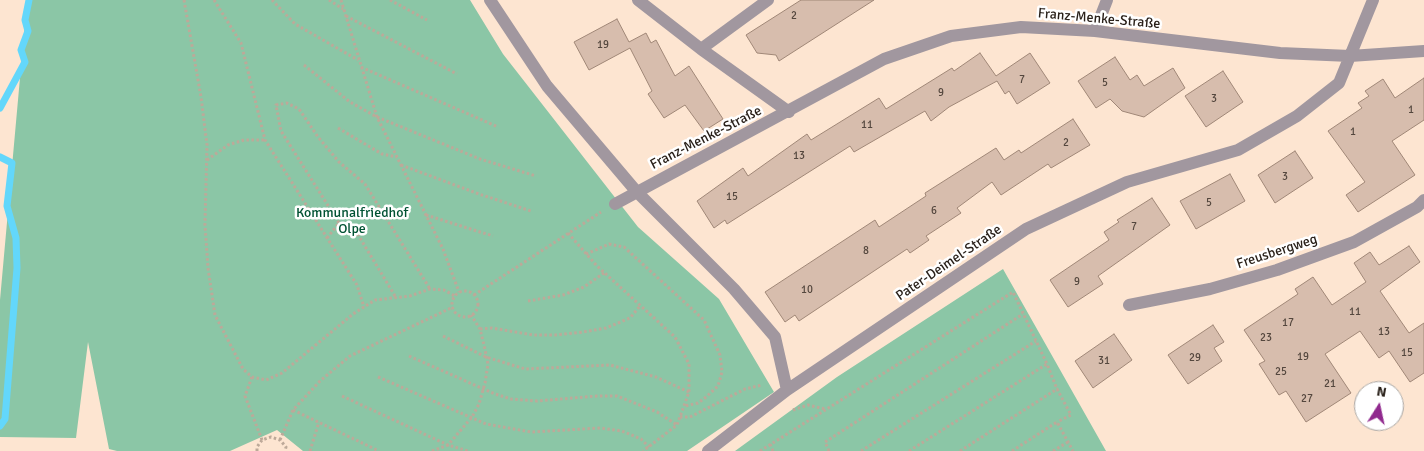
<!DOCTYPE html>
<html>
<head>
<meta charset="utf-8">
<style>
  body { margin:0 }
  #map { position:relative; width:1424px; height:451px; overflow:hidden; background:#fde5d1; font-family:Signika,sans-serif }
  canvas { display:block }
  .north { position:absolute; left:1354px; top:381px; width:50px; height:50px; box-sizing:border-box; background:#fff; border:1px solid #a9a6a3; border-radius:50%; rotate:10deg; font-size:14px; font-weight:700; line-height:20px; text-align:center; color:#292019 }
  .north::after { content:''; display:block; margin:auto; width:18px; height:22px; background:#90298e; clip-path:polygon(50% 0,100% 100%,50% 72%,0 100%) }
</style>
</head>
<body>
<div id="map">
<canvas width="1424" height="451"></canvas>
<div class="north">N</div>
</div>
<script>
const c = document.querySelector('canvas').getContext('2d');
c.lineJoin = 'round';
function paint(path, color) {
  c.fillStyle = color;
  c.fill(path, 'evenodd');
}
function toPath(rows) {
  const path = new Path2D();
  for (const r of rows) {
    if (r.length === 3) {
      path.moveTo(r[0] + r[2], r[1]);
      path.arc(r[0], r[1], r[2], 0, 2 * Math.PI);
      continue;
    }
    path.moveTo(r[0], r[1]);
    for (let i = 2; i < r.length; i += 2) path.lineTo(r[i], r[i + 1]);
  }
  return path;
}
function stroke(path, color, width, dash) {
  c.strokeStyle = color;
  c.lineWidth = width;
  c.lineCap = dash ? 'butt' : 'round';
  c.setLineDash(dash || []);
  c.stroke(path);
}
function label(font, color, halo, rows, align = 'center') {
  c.font = font + ' Signika,sans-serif';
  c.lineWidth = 5;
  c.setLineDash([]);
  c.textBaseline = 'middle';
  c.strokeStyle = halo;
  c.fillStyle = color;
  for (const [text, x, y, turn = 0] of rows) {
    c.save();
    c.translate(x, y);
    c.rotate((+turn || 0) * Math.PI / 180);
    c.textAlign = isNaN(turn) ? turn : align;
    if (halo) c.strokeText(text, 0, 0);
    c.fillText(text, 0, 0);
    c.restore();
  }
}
paint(toPath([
  [27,0,470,0,503,54,638,227,719,299,774,392,687,451,303,451,277,430,230,451,117,451,109,449,88,342,76,438,0,437,0,300],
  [1003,269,1106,451,735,451,837,377]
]), '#8bc6a6');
stroke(toPath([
  [0,108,25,62,21,50,28,31,25,20,29,0],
  [0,157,12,163,7,206,16,238,17,268,5,419,0,426]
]), '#63d7fb', 7);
const building = toPath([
  [801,0,874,0,779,61,776,55,757,53,746,35,801,0],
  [617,19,629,42,646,33,651,43,656,40,675,76,689,66,723,119,704,131,685,105,664,118,648,94,652,91,630,48,589,70,574,42,617,19],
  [980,53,996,76,1030,53,1050,83,1017,104,1009,91,1005,94,997,81,949,107,931,121,925,111,854,152,850,146,727,224,725,220,714,228,697,201,743,168,748,176,807,134,811,140,879,98,886,109,952,68,954,71,980,53],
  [1115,57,1130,80,1137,75,1144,86,1173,68,1185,88,1144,117,1122,111,1110,99,1096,108,1078,81,1115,57],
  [1223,71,1243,102,1206,127,1185,96,1223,71],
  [1424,78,1424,120,1392,141,1415,175,1358,212,1346,195,1365,182,1328,131,1362,108,1358,103,1369,96,1365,91,1383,79,1395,98,1424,78],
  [1073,119,1090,145,1051,168,1048,164,1001,195,992,182,957,208,961,213,926,236,929,240,910,253,907,249,799,321,795,315,785,322,765,292,875,220,879,227,926,196,925,193,996,148,1004,160,1019,150,1021,153,1073,119],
  [1295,151,1313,178,1275,203,1258,175,1295,151],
  [1230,174,1245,201,1196,229,1180,201,1230,174],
  [1152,198,1170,225,1098,276,1103,284,1068,307,1050,280,1109,240,1104,232,1119,222,1117,220,1152,198],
  [1409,246,1420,262,1380,291,1409,333,1424,323,1424,373,1410,382,1389,351,1379,358,1360,331,1325,354,1351,393,1306,422,1286,391,1279,395,1259,364,1265,361,1244,330,1298,294,1295,289,1313,277,1332,305,1366,282,1354,263,1370,252,1379,265,1409,246],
  [1213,325,1224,342,1214,348,1222,361,1188,384,1168,355,1213,325],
  [1114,334,1132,360,1093,388,1075,361,1114,334]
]);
paint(building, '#d7bdad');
stroke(building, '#a08777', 1);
stroke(toPath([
  [184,0,201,97,207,145,205,225,208,268,215,315,243,369,252,377,266,380,282,373,353,314,375,300,410,296,430,289,444,290,455,296],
  [214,0,241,43,265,140,357,285,364,307],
  [272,0,295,24,358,60],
  [329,0,343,9],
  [341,0,377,117,443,249,459,292],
  [390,0,427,20],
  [346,16,457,74],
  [304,65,350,102,377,117,480,159,536,176],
  [361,67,498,127],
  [338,128,382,154,397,157],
  [207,160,228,145,244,140,265,140],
  [401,165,479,194,531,211],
  [426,215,493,236],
  [568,233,597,266,675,337,689,364,689,392,677,425,643,451],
  [327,238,339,223],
  [586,254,609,244,624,247,704,320,720,355,722,372,718,386,706,397,698,403,685,406],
  [465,304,13],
  [474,295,601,212],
  [395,296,357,233,348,225,339,223,281,131,276,105,287,103,299,109,318,137,339,162,365,184,430,289],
  [528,301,563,295,584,287,604,273],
  [480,329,492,328,533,335,555,335,583,332,606,328,630,318,640,306],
  [443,336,486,357,525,369,610,365,656,377,689,392],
  [409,356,495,394,511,399,537,401,597,396,617,396,657,412,677,425],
  [252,377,245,396,262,440],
  [378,377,486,424,531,432,600,428,622,431,641,439,649,447],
  [342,396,448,445,472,417,479,404,485,383,488,364,484,345,480,329,471,315],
  [293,410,379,451],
  [793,410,808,405,825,409],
  [680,417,690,417,745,389,762,385],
  [280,440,293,410,320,381,350,356,453,307],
  [770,444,773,451],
  [257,451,257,447,262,440,271,437,280,440,286,447,285,451],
  [310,451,319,422],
  [432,451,448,445,468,451],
  [760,451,1013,292,1047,364],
  [829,451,825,442,1023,314],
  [861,451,1036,341],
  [909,451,1047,364,1057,389],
  [960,451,1057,389,1071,415,1057,422],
  [1012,451,1057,422,1073,451],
  [1053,451,1068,442]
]), '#bda999', 3, [2.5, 2.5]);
stroke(toPath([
  [490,0,547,86,636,191,734,289,775,337,787,390],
  [638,0,701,49,789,112],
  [1095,31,1107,0],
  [701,49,768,0],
  [615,204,884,59,951,36,1021,27,1095,31,1280,53,1350,56,1424,51],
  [1129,305,1210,289,1277,270,1354,242,1417,207,1424,200],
  [708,451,787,390,1026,229,1127,182,1238,150,1297,116,1339,83,1373,0]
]), '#a1979f', 12);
label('11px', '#54473e', null, [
  ["2",794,16],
  ["19",603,45],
  ["7",1022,80],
  ["5",1105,83],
  ["9",941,93],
  ["3",1214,99],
  ["1",1411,110],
  ["11",867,125],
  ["1",1353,132],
  ["2",1066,143],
  ["13",799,156],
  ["3",1285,177],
  ["15",732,197],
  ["5",1209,203],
  ["6",934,211],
  ["7",1134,227],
  ["8",866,251],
  ["9",1077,282],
  ["10",807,290],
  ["11",1355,312],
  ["17",1288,323],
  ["13",1384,332],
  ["23",1266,338],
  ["15",1407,353],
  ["19",1303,357],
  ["29",1195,358],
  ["31",1104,361],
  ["25",1281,372],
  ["21",1330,384],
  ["27",1307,399]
]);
label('14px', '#292019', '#fff', [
  ["Franz-Menke-Straße",1099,19,5],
  ["Franz-Menke-Straße",706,138,-27],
  ["Freusbergweg",1277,252,-18],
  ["Pater-Deimel-Straße",949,263,-34]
]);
label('14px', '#005233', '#fff', [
  ["Kommunalfriedhof",352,213],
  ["Olpe",352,229]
]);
</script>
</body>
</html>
